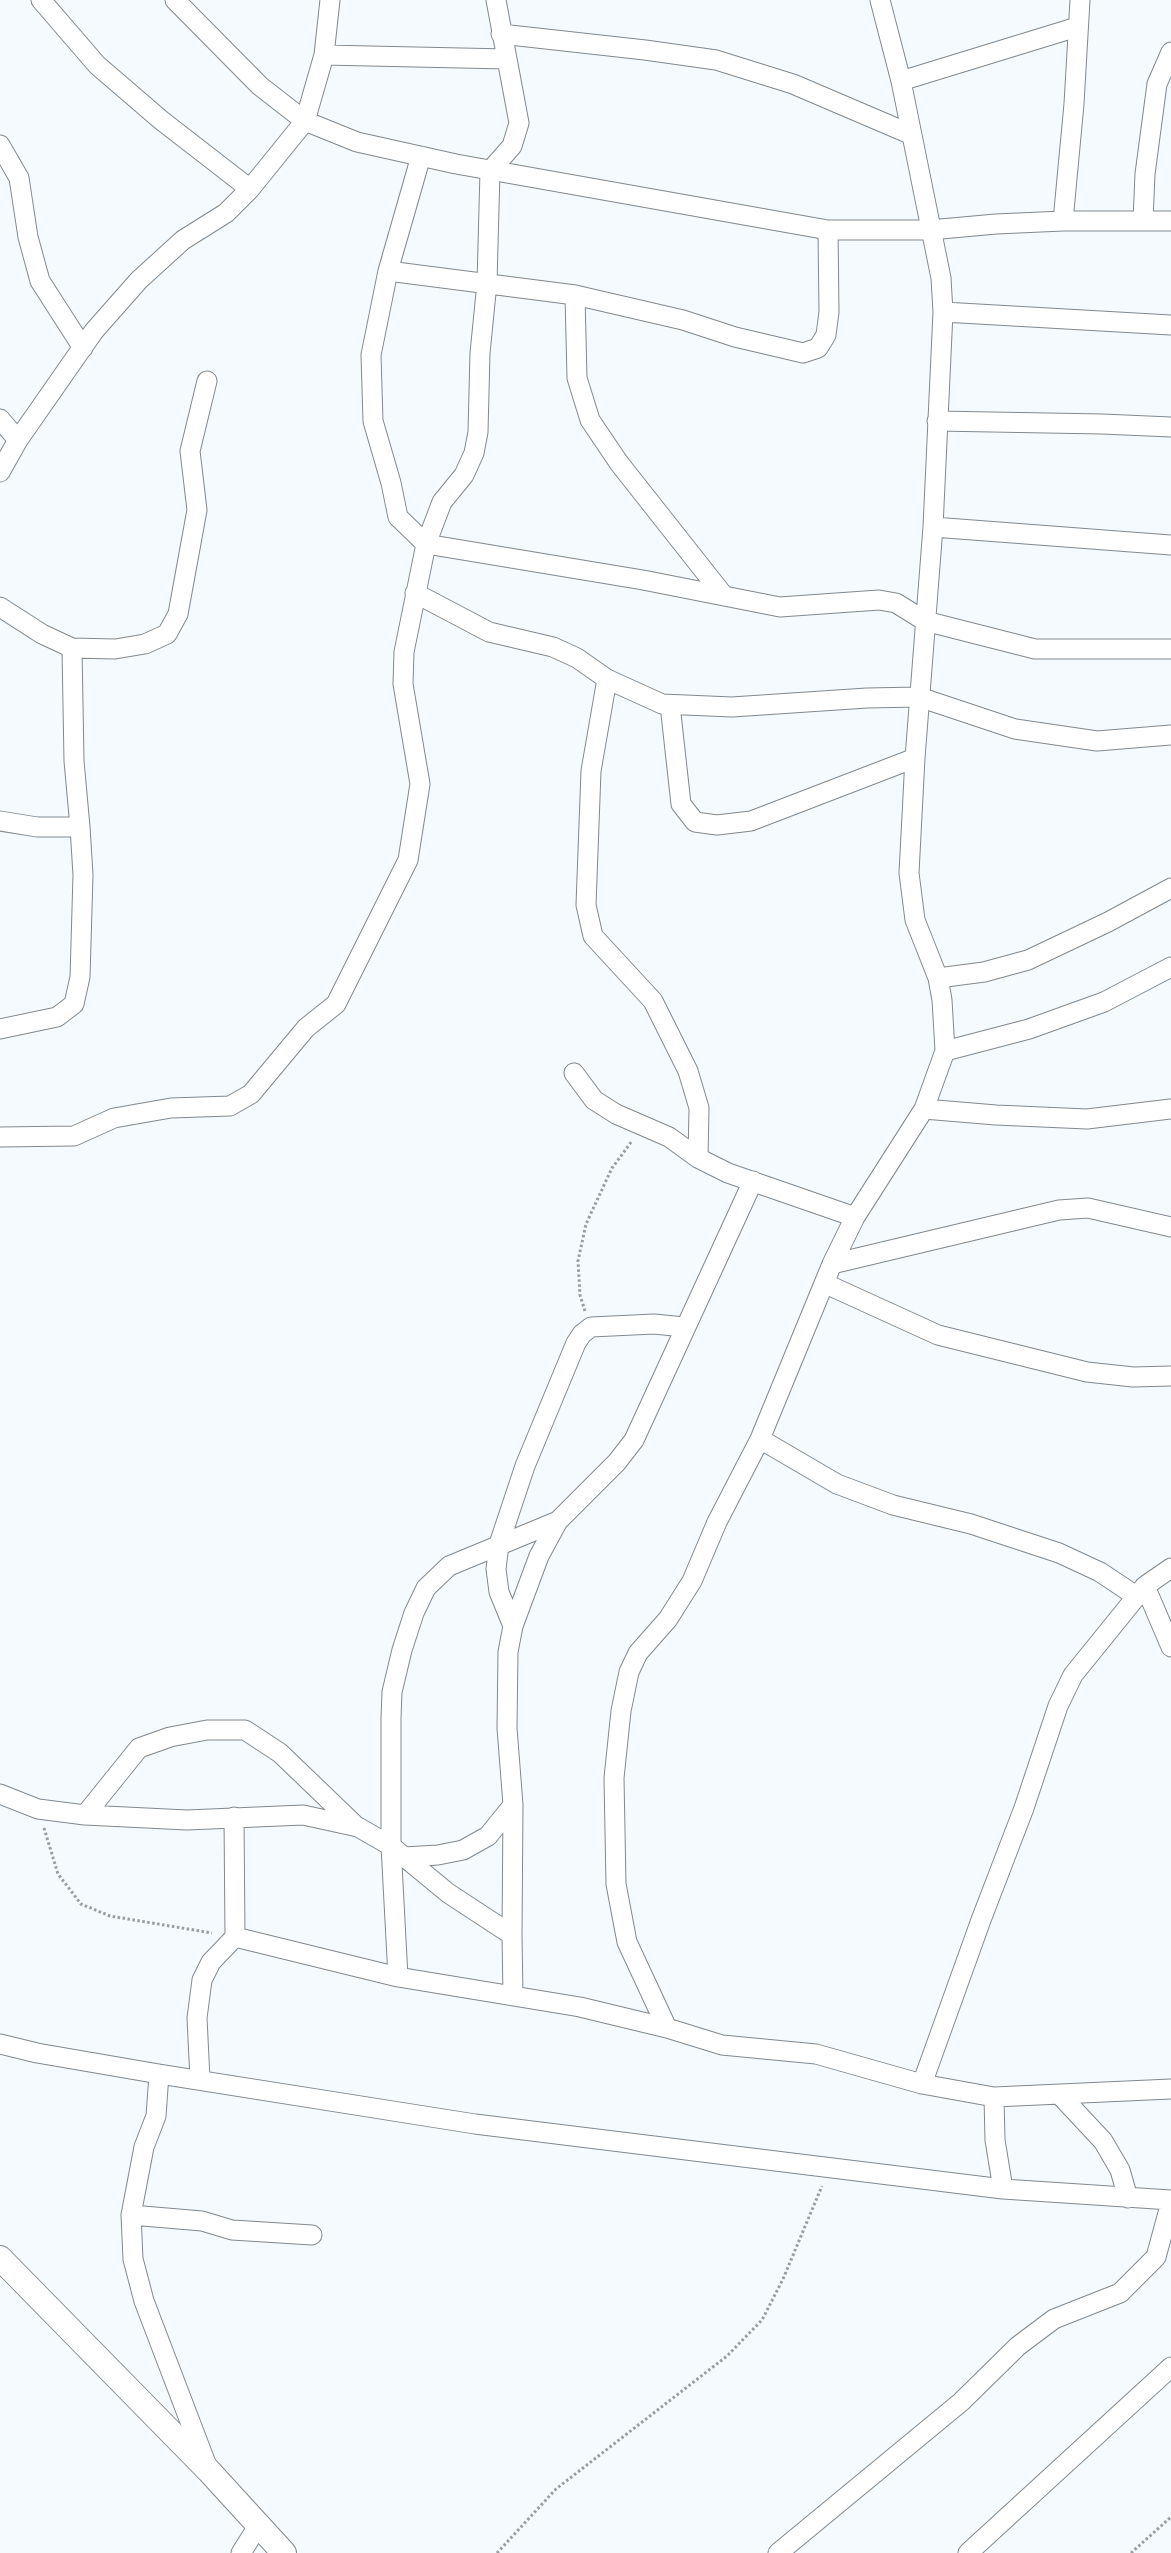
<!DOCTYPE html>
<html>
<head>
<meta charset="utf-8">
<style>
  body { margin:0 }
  canvas { display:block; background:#f4fafe }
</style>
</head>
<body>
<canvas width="1171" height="2553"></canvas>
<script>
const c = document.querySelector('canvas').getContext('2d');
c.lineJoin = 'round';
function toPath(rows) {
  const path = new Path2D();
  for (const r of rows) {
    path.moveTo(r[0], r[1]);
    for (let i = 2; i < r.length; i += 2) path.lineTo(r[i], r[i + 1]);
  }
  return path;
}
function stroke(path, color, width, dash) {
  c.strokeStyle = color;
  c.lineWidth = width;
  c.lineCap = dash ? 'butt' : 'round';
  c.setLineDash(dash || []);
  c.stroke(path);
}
const minor = toPath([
  [41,0,97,65,161,120,250,189],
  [175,0,260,86,305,121,357,142,456,164,828,230,930,230,996,224,1063,221,1171,221],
  [501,34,645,50,716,60,793,84,910,134],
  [324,55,507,59],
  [901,81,1077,27],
  [0,145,19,178,28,237,40,281,83,348],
  [421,156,388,271,371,355,373,421,391,483,398,517,426,544,643,580,780,607,879,600,896,603,925,621,1035,649,1171,649],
  [1063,221,1074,104,1080,0],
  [1143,221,1145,174,1157,84,1171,52],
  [388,271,575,295,683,320,735,337,803,353,818,348,826,335,829,312,828,230],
  [575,295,577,378,590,420,619,463,724,596],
  [943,312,1171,325],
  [0,419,18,440],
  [937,421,1102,424,1171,427],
  [0,472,18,440,94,331,139,280,183,240,226,213,250,189,305,121,324,55,330,0],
  [933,527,1171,545],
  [415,593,489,632,553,647,577,658,607,679,662,704,732,707,867,698,919,697,1015,729,1097,741,1171,735],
  [0,607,42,634,72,648,115,649,145,644,167,634,178,614,197,510,190,451,207,381],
  [607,679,591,771,586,905,593,936,653,1001,688,1071,699,1108,698,1158],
  [670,705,681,804,695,822,717,825,751,821,915,758],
  [0,821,37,827,80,827,74,761,72,648],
  [938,978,984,972,1028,960,1108,922,1171,888],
  [0,1029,57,1017,74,1004,80,977,83,875,80,827],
  [945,1051,1029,1029,1104,1002,1171,967],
  [574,1073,594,1100,616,1114,669,1137,698,1158,728,1173,855,1217],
  [924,1109,996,1115,1087,1119,1171,1109],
  [0,1137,74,1136,114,1118,171,1108,230,1106,251,1094,306,1028,336,1004,408,860,420,784,403,684,404,652,426,544,442,502,464,475,474,453,478,432,480,353,487,283,490,171,512,146,519,123,496,0],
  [832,1264,1059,1210,1088,1208,1171,1227],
  [826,1284,938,1335,1087,1372,1133,1377,1171,1376],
  [760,1439,837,1484,893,1505,971,1524,1059,1553,1100,1572,1136,1596],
  [1145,1586,1171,1647],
  [513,1626,499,1592,496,1569,499,1544,525,1466,576,1343,582,1334,591,1327,654,1324,684,1327],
  [0,1794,38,1809,85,1815,187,1820,303,1815,358,1827,391,1846,448,1893,512,1935,513,1996],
  [85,1815,139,1748,170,1737,207,1730,245,1730,280,1753,357,1827],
  [404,1857,438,1855,463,1850,488,1836,513,1805],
  [512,1935,513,1805,507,1728,508,1652,513,1626,539,1556,558,1521,617,1462,634,1440,753,1181],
  [235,1937,398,1977,580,2007,667,2028,722,2045,816,2054,922,2084,994,2097,1171,2089],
  [398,1977,391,1846,391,1718,392,1692,402,1650,414,1613,426,1588,449,1566,558,1521],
  [667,2028,627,1942,616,1884,614,1778,621,1711,629,1672,638,1653,668,1619,692,1581,717,1522,760,1439,832,1264,855,1217,924,1109,945,1051,942,1000,938,978,915,920,909,873,915,758,933,527,943,312,941,278,901,81,880,0],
  [0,2044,37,2053,159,2074,475,2124,1003,2189,1171,2200],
  [159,2074,156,2116,144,2147,131,2215,133,2259,144,2301,207,2466],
  [200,2079,197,2018,202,1980,211,1962,235,1937,234,1817],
  [922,2084,981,1920,1024,1808,1058,1706,1073,1675,1145,1586,1171,1568],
  [1060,2095,1103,2141,1120,2170,1128,2198],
  [994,2097,995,2140,1003,2189],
  [131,2215,202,2221,232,2230,312,2235],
  [241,2553,258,2526],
  [778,2553,961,2402,1018,2346,1054,2319,1120,2293,1156,2257,1171,2202],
  [968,2553,1171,2367]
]);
const tertiary = toPath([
  [0,2258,209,2471,284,2553]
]);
stroke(minor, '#81898f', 21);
stroke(tertiary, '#81898f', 26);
stroke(toPath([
  [585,1311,580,1295,578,1261,586,1224,612,1168,632,1141],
  [44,1828,58,1874,81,1904,110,1916,212,1933],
  [497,2553,556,2489,727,2356,762,2320,783,2279,822,2186],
  [1131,2553,1171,2517]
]), '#989da0', 3, [2.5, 2.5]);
stroke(minor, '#fff', 19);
stroke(tertiary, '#fff', 24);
</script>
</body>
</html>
